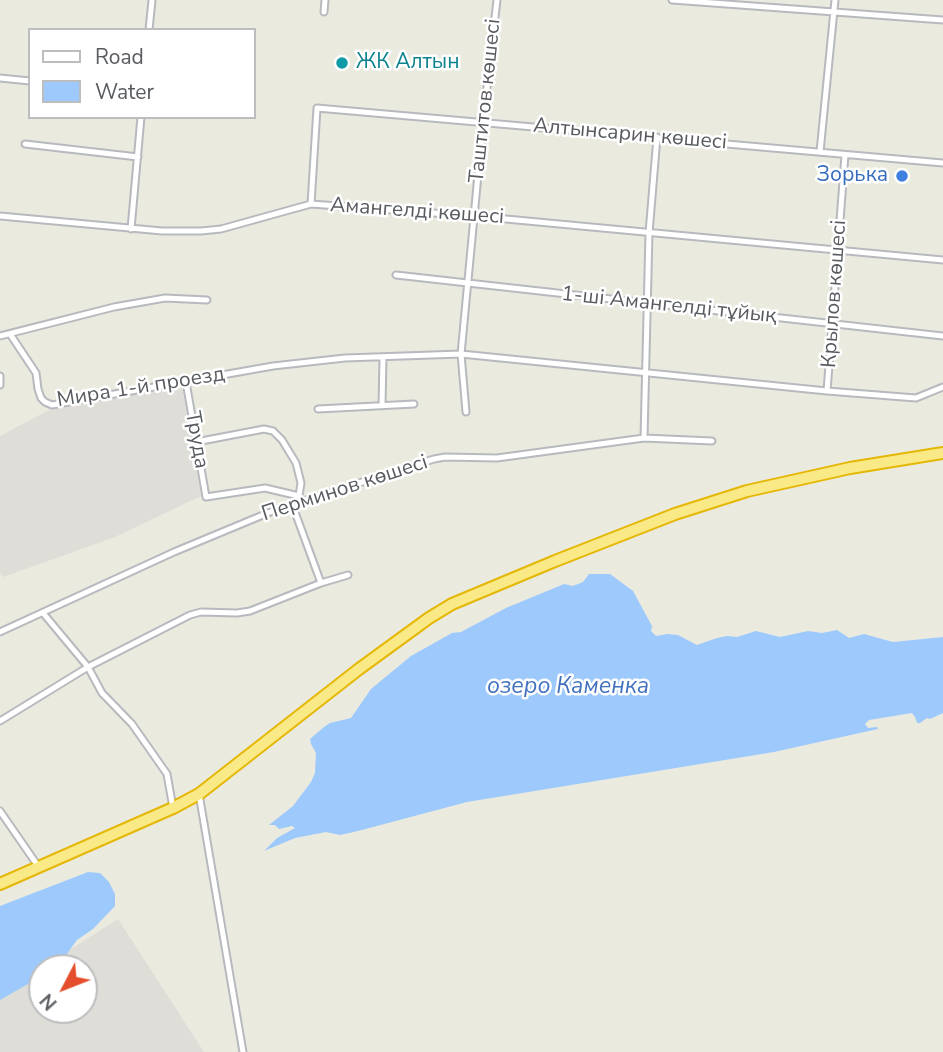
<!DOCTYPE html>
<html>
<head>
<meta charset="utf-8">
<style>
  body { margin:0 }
  #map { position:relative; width:943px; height:1052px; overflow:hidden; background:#ebeadf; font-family:"Nunito Sans",sans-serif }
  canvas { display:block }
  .legend { position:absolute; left:28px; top:28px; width:228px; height:91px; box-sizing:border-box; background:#fff; border:2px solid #bcbdbf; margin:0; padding:9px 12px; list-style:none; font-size:21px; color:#585b60 }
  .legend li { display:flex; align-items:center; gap:14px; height:35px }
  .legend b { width:35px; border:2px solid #bcbdbf }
  .north { position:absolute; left:28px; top:954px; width:70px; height:70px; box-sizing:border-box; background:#fff; border:2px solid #bcbdbf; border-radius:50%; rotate:228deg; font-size:19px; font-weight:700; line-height:28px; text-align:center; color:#585b60 }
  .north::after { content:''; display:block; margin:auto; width:24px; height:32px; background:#e44e2c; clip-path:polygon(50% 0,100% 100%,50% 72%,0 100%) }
</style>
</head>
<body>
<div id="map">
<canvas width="943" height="1052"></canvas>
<ul class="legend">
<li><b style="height:9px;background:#fff"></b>Road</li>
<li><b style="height:19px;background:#9dc9fd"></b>Water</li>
</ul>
<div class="north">N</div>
</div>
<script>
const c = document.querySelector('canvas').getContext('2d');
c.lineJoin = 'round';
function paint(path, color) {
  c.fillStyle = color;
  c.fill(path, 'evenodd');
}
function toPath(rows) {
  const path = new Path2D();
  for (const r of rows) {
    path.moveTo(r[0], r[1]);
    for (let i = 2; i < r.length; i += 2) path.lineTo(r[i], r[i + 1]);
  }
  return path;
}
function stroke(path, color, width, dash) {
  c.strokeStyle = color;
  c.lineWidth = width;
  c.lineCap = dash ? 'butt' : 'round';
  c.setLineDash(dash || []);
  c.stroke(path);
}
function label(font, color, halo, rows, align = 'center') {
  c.font = font + ' "Nunito Sans",sans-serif';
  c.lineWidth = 5;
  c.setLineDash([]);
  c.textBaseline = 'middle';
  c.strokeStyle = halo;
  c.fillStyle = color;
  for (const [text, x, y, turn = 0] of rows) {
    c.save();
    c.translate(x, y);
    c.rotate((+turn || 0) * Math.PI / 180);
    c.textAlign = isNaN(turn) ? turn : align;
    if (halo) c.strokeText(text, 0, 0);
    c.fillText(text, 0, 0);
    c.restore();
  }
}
paint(toPath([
  [182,387,201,496,115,537,3,577,0,572,0,436,49,410],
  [118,919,204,1052,0,1052,0,994],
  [42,968,84,968,84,1010,42,1010]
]), '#deddd7');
paint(toPath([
  [589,574,610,574,633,591,652,626,651,631,656,636,667,634,678,635,697,645,717,638,727,636,737,637,756,631,780,637,808,631,822,633,837,630,849,638,864,634,893,642,943,637,943,713,930,719,927,718,920,723,917,723,915,717,912,713,869,720,865,724,868,728,877,727,878,729,774,752,467,802,358,831,340,835,326,832,295,838,264,851,277,838,295,828,292,826,279,829,275,825,269,825,293,806,311,782,315,773,316,753,311,744,310,739,324,727,330,723,351,718,371,689,411,656,452,633,461,632,506,608,564,584,573,586,583,582],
  [88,872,100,873,109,882,115,894,115,906,93,929,77,940,58,966,54,968,42,968,42,976,0,1000,0,906]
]), '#9dc9fd');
const street = toPath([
  [672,0,943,20],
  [324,12,325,0],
  [149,30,152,0],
  [0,78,30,81],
  [25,144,138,157],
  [820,152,835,0],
  [311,204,317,108,943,163],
  [0,216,162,231,201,231,221,229,311,204,474,216,943,260],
  [131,229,141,117],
  [396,275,943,336],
  [10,334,36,373,38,389,41,398,45,402,52,405,273,366,345,358,461,354,827,391,916,398,943,387],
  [0,336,114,307,165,298,207,300],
  [0,376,0,385],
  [186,382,206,497,265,488,299,496,300,501],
  [827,391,845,155],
  [382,406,383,358],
  [318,409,414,404],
  [466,412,461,354,483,122,497,0],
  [644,438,649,233,657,137],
  [196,442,264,429,273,431,282,440,296,463,301,483,299,496],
  [292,504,321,583],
  [43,613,88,667,102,693,132,724,167,774,173,808],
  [0,632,174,552,275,510,434,459,445,457,497,458,644,438,712,441],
  [0,721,88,667,190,615,201,612,237,613,250,611,321,583,348,575],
  [199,794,243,1052],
  [0,811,38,866]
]);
const highway = toPath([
  [0,884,173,808,199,794,359,669,429,618,452,604,555,561,675,514,747,491,850,468,943,453]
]);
stroke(street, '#b7b9be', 9);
stroke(highway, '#e5b705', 14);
stroke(street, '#fff', 5);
stroke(highway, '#fae987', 10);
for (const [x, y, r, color] of [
  [342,63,7,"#0f9aa8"],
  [902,176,7,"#3f7fe0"]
]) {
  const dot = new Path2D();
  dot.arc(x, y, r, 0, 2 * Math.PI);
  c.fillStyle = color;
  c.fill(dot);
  stroke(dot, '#fff', 2.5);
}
label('21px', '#0d838f', '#fff', [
  ["ЖК Алтын",356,63]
], 'left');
label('21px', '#585b60', '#fff', [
  ["Таштитов көшесі",486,101,-84],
  ["Алтынсарин көшесі",630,135,5],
  ["Амангелді көшесі",417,212,4],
  ["Крылов көшесі",835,294,-86],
  ["1-ші Амангелді тұйық",669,306,6],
  ["Мира 1-й проезд",141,388,-9],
  ["Труда",196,440,80],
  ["Перминов көшесі",345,489,-18]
]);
label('21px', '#366cbe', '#fff', [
  ["Зорька",888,176]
], 'right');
label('italic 23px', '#4271be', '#fff', [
  ["озеро Каменка",568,687]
]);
</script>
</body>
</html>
